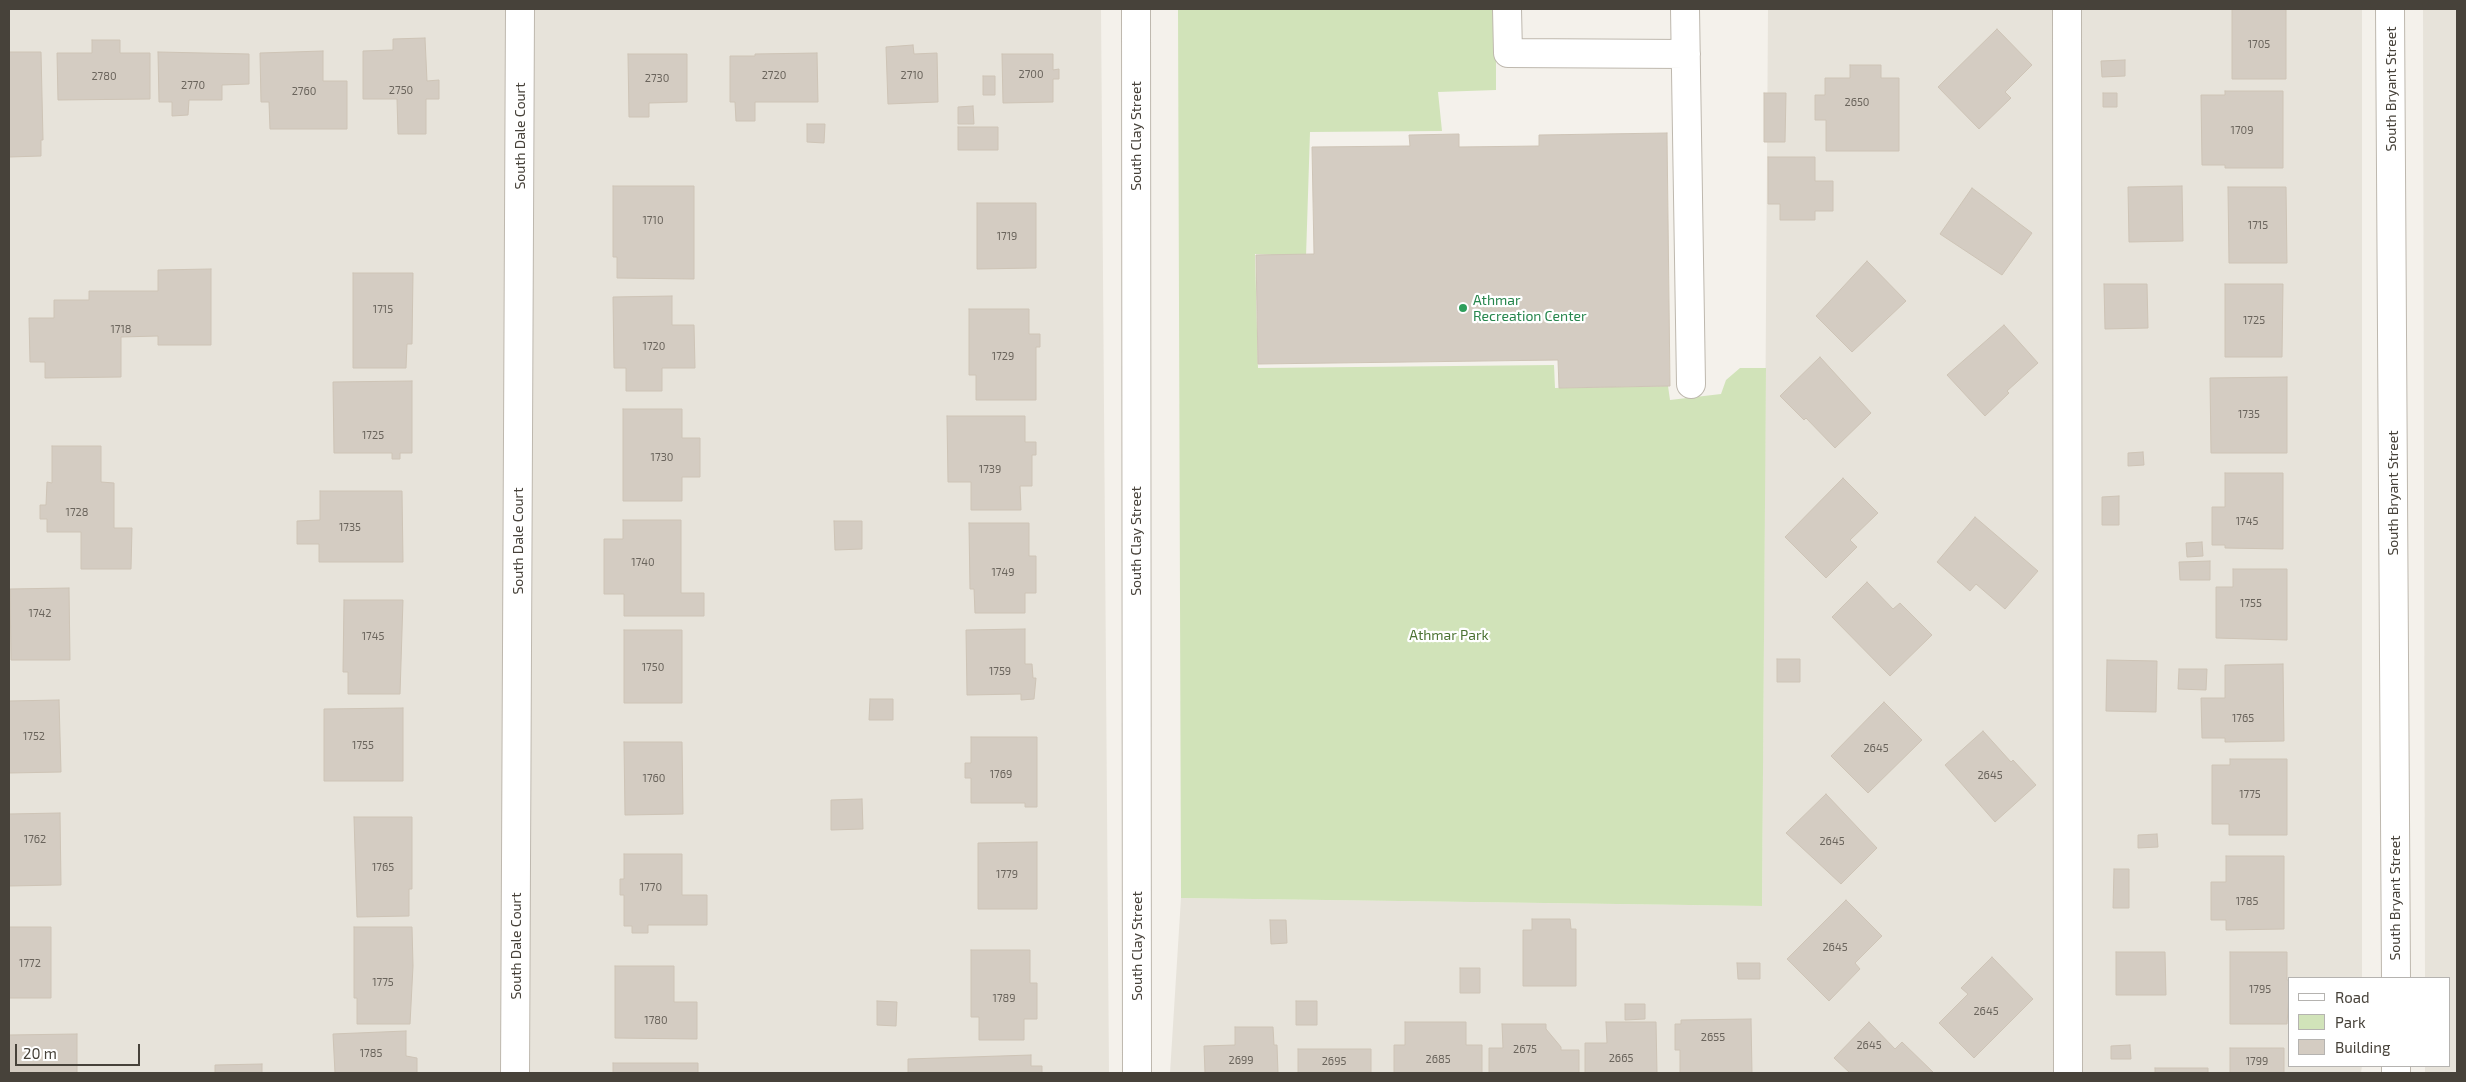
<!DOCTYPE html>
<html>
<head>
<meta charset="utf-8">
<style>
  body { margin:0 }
  #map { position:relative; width:2466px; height:1082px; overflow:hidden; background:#f4f1eb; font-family:"Exo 2",sans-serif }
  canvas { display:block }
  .frame { position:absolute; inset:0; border:10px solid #47423a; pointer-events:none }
  .legend { position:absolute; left:2288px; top:977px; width:162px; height:90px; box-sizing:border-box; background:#fff; border:1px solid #b5b3b0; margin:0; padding:6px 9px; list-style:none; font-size:15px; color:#47423a }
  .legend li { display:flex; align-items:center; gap:10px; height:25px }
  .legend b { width:25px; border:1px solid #b5b3b0 }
  .scale { position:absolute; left:15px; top:1044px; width:125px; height:22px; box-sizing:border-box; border:2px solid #47423a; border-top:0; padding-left:6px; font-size:15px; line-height:18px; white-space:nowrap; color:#47423a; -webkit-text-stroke:4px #fff; paint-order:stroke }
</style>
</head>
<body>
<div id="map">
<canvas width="2466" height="1082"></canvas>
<div class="frame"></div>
<ul class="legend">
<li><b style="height:6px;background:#fff"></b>Road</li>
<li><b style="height:14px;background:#d1e3b9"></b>Park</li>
<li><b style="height:14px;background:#d4ccc2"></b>Building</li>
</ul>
<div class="scale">20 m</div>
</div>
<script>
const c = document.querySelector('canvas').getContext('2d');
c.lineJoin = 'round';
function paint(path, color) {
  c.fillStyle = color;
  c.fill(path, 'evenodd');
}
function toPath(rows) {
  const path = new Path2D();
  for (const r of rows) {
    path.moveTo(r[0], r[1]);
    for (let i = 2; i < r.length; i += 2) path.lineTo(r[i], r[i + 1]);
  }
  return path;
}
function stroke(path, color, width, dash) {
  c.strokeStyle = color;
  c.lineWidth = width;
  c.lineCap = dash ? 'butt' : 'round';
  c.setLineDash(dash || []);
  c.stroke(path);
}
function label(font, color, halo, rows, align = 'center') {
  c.font = font + ' "Exo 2",sans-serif';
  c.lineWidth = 4.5;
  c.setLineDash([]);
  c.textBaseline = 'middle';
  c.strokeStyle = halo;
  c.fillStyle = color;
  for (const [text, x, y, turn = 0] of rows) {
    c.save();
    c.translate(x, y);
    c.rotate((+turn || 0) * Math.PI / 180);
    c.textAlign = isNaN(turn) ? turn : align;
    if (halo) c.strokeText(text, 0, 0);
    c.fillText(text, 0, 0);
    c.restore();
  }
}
paint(toPath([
  [9,9,1101,9,1109,1073,9,1073],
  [1768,9,2362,9,2362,978,2290,978,2290,1066,2362,1066,2361,1073,1170,1073,1181,898,1762,906],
  [2423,9,2457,9,2457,1073,2425,1073,2425,1066,2450,1066,2450,978,2425,978]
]), '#e7e3da');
paint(toPath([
  [1178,9,1496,9,1496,90,1438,92,1442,131,1310,132,1306,257,1255,254,1258,368,1554,365,1555,388,1668,386,1670,400,1721,394,1726,380,1740,368,1766,368,1762,906,1181,898]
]), '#d1e3b9');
const building = toPath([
  [2232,9,2286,9,2286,79,2232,79,2232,9],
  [1997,29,2032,65,2005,92,2011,98,1979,129,1938,87,1997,29],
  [425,38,427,81,439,80,439,99,426,99,426,134,398,134,397,99,363,99,363,51,393,50,393,39,425,38],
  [92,40,120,40,120,53,150,53,150,99,58,100,57,53,92,53,92,40],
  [913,45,914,54,937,53,938,102,888,104,886,47,913,45],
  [323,51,323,81,347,81,347,129,270,129,269,102,261,102,260,53,323,51],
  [9,52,41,52,43,140,41,140,41,156,9,157,9,52],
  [158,52,249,54,249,84,222,85,222,100,189,100,188,115,172,116,172,102,159,102,158,52],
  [817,53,818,102,755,102,755,121,736,121,735,102,730,102,730,56,755,56,755,54,817,53],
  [628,54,687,54,687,102,649,103,649,117,629,117,628,54],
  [1002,54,1053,54,1053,70,1059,69,1059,79,1053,79,1053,102,1003,103,1002,54],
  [2125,60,2125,76,2102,77,2101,61,2125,60],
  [1850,65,1881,65,1881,78,1899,78,1899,151,1826,151,1826,120,1815,120,1815,95,1825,95,1825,78,1850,78,1850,65],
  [983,76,995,76,995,95,983,95,983,76],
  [2225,91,2283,91,2283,168,2225,168,2225,165,2202,165,2201,95,2225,95,2225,91],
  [1764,93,1786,93,1785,142,1764,142,1764,93],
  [2103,93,2117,93,2117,107,2103,107,2103,93],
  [973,106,974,124,958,124,958,107,973,106],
  [807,124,825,124,824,143,807,142,807,124],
  [958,127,998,127,998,150,958,150,958,127],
  [1667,133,1670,386,1559,388,1558,360,1258,364,1256,255,1314,254,1312,147,1410,146,1409,135,1459,134,1459,147,1539,146,1539,135,1667,133],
  [1768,157,1815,157,1815,181,1833,181,1833,211,1815,211,1815,220,1780,220,1780,204,1768,204,1768,157],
  [613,186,694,186,694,279,617,278,617,257,613,257,613,186],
  [2182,186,2183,241,2129,242,2128,187,2182,186],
  [2228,187,2286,187,2287,263,2229,263,2228,187],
  [1972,188,2032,233,2002,275,1940,234,1972,188],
  [977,203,1036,203,1036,268,977,269,977,203],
  [1867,261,1906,301,1852,352,1816,316,1867,261],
  [211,269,211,345,158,345,158,336,121,337,121,377,45,378,45,362,30,362,29,318,54,318,54,300,89,300,89,291,158,291,158,270,211,269],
  [353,273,413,273,412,344,407,344,406,368,353,368,353,273],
  [2104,284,2147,284,2148,328,2105,329,2104,284],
  [2225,284,2283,284,2282,357,2225,357,2225,284],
  [672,296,672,325,694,325,695,368,662,368,662,391,626,391,626,368,614,368,613,297,672,296],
  [969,309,1029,309,1029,334,1040,334,1040,347,1036,347,1036,400,976,400,976,375,969,375,969,309],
  [2004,325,2038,363,2007,391,2009,393,1985,416,1947,375,2004,325],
  [1820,357,1871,413,1835,448,1806,418,1804,420,1780,396,1820,357],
  [2287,377,2287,453,2211,453,2210,378,2287,377],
  [412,381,412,453,400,453,400,459,392,459,392,453,334,453,333,382,412,381],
  [623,409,682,409,682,438,700,438,700,477,682,477,682,501,623,501,623,409],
  [947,416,1025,416,1025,442,1036,442,1036,455,1032,455,1032,486,1020,486,1021,510,971,510,971,482,948,482,947,416],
  [52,446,101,446,101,482,114,483,114,528,132,528,131,569,81,569,81,532,47,532,47,519,40,519,40,505,46,505,47,482,52,483,52,446],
  [2143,452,2144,465,2128,466,2128,453,2143,452],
  [2225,473,2283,473,2283,549,2225,548,2225,545,2212,545,2212,507,2225,507,2225,473],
  [1843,478,1878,513,1850,540,1857,547,1826,578,1785,537,1843,478],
  [320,491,402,491,403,562,319,562,319,544,297,544,297,521,320,520,320,491],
  [2119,496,2119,525,2102,525,2102,497,2119,496],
  [1975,517,2038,571,2005,609,1976,584,1970,591,1937,562,1975,517],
  [623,520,681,520,681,593,704,593,704,616,624,616,624,594,604,594,604,539,623,539,623,520],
  [834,521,862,521,862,549,835,550,834,521],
  [969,523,1029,523,1029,556,1036,556,1036,593,1025,593,1025,613,975,613,974,589,970,589,969,523],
  [2202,542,2203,556,2187,557,2186,543,2202,542],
  [2210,561,2210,580,2180,580,2179,562,2210,561],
  [2233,569,2287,569,2287,640,2216,638,2216,587,2233,587,2233,569],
  [1867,582,1893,609,1900,603,1932,635,1890,676,1832,617,1867,582],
  [69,588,70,660,11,660,10,589,69,588],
  [344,600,403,600,400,694,348,694,348,672,343,672,344,600],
  [1025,629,1025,664,1032,664,1033,678,1036,678,1034,699,1021,700,1021,694,967,695,966,630,1025,629],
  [624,630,682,630,682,703,624,703,624,630],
  [1777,659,1800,659,1800,682,1777,682,1777,659],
  [2107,660,2157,661,2156,712,2106,711,2107,660],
  [2283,664,2284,741,2225,742,2225,738,2202,738,2201,698,2225,698,2225,665,2283,664],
  [2179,669,2207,669,2206,690,2178,689,2179,669],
  [870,699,893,699,893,720,869,720,870,699],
  [59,700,61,772,9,773,9,701,59,700],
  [1884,702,1922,740,1868,793,1831,756,1884,702],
  [403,708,403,781,324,781,324,709,403,708],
  [1983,731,2011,762,2013,760,2036,785,1995,822,1945,765,1983,731],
  [971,737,1037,737,1037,807,1025,807,1025,803,971,803,971,778,965,778,965,763,971,763,971,737],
  [624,742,682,742,683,814,625,815,624,742],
  [2230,759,2287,759,2287,835,2229,835,2229,824,2212,824,2212,765,2230,765,2230,759],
  [1826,794,1877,848,1841,884,1786,833,1826,794],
  [862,799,863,829,831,830,831,800,862,799],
  [60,813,61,885,9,886,9,814,60,813],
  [354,817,412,817,412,889,409,889,409,916,357,917,354,817],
  [2157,834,2158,847,2138,848,2138,835,2157,834],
  [1037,842,1037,909,978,909,978,843,1037,842],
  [624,854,682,854,682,895,707,895,707,925,648,925,648,933,632,933,632,926,624,926,624,895,620,895,620,879,624,879,624,854],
  [2226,856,2284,856,2284,929,2226,930,2226,920,2211,920,2211,882,2226,882,2226,856],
  [2114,869,2129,869,2129,908,2113,908,2114,869],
  [1846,900,1882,936,1855,963,1860,969,1829,1001,1787,959,1846,900],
  [1532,919,1570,919,1571,929,1576,929,1576,986,1523,986,1523,930,1532,930,1532,919],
  [1270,920,1286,920,1287,943,1271,944,1270,920],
  [9,927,51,927,51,998,9,998,9,927],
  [354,927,412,927,413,966,410,1024,357,1024,357,998,354,998,354,927],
  [971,950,1030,950,1030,983,1037,983,1037,1019,1024,1019,1024,1040,979,1040,979,1017,971,1017,971,950],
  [2116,952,2165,952,2166,995,2116,995,2116,952],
  [2230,952,2287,952,2287,980,2290,980,2287,1024,2230,1024,2230,952],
  [1992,957,2033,999,1974,1058,1939,1023,1968,994,1961,988,1992,957],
  [1737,963,1760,963,1760,979,1738,979,1737,963],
  [615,966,674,966,674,1002,697,1002,697,1039,615,1038,615,966],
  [1460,968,1480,968,1480,993,1460,993,1460,968],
  [877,1001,897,1002,896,1026,877,1025,877,1001],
  [1296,1001,1317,1001,1317,1025,1296,1025,1296,1001],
  [1625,1004,1645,1004,1645,1019,1625,1020,1625,1004],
  [1751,1019,1752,1073,1680,1073,1680,1050,1675,1050,1675,1024,1681,1024,1681,1020,1751,1019],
  [1405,1022,1466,1022,1466,1045,1482,1045,1482,1073,1394,1073,1394,1045,1405,1045,1405,1022],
  [1606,1022,1656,1022,1657,1073,1585,1073,1585,1043,1607,1043,1606,1022],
  [1869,1022,1895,1049,1902,1042,1934,1073,1850,1073,1834,1058,1869,1022],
  [1502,1024,1546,1024,1546,1029,1561,1047,1561,1050,1579,1050,1579,1073,1489,1073,1489,1048,1503,1048,1502,1024],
  [1235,1027,1273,1027,1274,1045,1277,1045,1278,1073,1205,1073,1204,1046,1235,1045,1235,1027],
  [406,1031,406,1056,417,1058,417,1073,335,1073,333,1034,406,1031],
  [77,1034,77,1073,9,1073,9,1035,77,1034],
  [2130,1045,2131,1059,2111,1059,2111,1046,2130,1045],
  [2230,1048,2284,1048,2284,1073,2230,1073,2230,1048],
  [1298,1049,1371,1049,1371,1073,1298,1073,1298,1049],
  [1031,1055,1031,1066,1042,1066,1042,1073,908,1073,908,1059,1031,1055],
  [613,1063,698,1063,698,1073,613,1073,613,1063],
  [262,1064,262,1073,215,1073,215,1065,262,1064],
  [2155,1068,2208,1068,2208,1073,2155,1073,2155,1068]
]);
paint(building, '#d4ccc2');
stroke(building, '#cec4b6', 1);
const minor = toPath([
  [1136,9,1137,1073],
  [1507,9,1508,53,1686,54],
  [1685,9,1691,384],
  [2067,9,2068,1073],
  [2390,9,2396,978],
  [2396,1066,2396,1073],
  [515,1073,520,9]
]);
stroke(minor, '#beb8ae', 30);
stroke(minor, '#fff', 28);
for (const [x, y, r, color] of [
  [1463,308,5,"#2e9e5b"]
]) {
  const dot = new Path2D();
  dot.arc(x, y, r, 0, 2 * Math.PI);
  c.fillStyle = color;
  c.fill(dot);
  stroke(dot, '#fff', 2);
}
label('11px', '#6a645c', null, [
  ["1705",2259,44],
  ["2700",1031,74],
  ["2720",774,75],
  ["2710",912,75],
  ["2780",104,76],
  ["2730",657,78],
  ["2770",193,85],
  ["2750",401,90],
  ["2760",304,91],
  ["2650",1857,102],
  ["1709",2242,130],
  ["1710",653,220],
  ["1715",2258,225],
  ["1719",1007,236],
  ["1715",383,309],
  ["1725",2254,320],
  ["1718",121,329],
  ["1720",654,346],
  ["1729",1003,356],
  ["1735",2249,414],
  ["1725",373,435],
  ["1730",662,457],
  ["1739",990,469],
  ["1728",77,512],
  ["1745",2247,521],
  ["1735",350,527],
  ["1740",643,562],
  ["1749",1003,572],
  ["1755",2251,603],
  ["1742",40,613],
  ["1745",373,636],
  ["1750",653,667],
  ["1759",1000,671],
  ["1765",2243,718],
  ["1752",34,736],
  ["1755",363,745],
  ["2645",1876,748],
  ["1769",1001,774],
  ["2645",1990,775],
  ["1760",654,778],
  ["1775",2250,794],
  ["1762",35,839],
  ["2645",1832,841],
  ["1765",383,867],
  ["1779",1007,874],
  ["1770",651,887],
  ["1785",2247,901],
  ["2645",1835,947],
  ["1772",30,963],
  ["1775",383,982],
  ["1795",2260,989],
  ["1789",1004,998],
  ["2645",1986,1011],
  ["1780",656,1020],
  ["2655",1713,1037],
  ["2645",1869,1045],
  ["2675",1525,1049],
  ["1785",371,1053],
  ["2665",1621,1058],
  ["2685",1438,1059],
  ["2699",1241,1060],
  ["2695",1334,1061],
  ["1799",2257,1061]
]);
label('14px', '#47423a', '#fff', [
  ["South Bryant Street",2391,89,-90],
  ["South Dale Court",520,136,-90],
  ["South Clay Street",1136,136,-90],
  ["South Bryant Street",2393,493,-90],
  ["South Dale Court",518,541,-90],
  ["South Clay Street",1136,541,-90],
  ["South Bryant Street",2395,898,-90],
  ["South Dale Court",516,946,-90],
  ["South Clay Street",1137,946,-90]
]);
label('14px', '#27864d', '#fff', [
  ["Athmar",1473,300],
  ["Recreation Center",1473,316]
], 'left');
label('14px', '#4c7333', '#fff', [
  ["Athmar Park",1449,635]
]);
</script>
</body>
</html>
